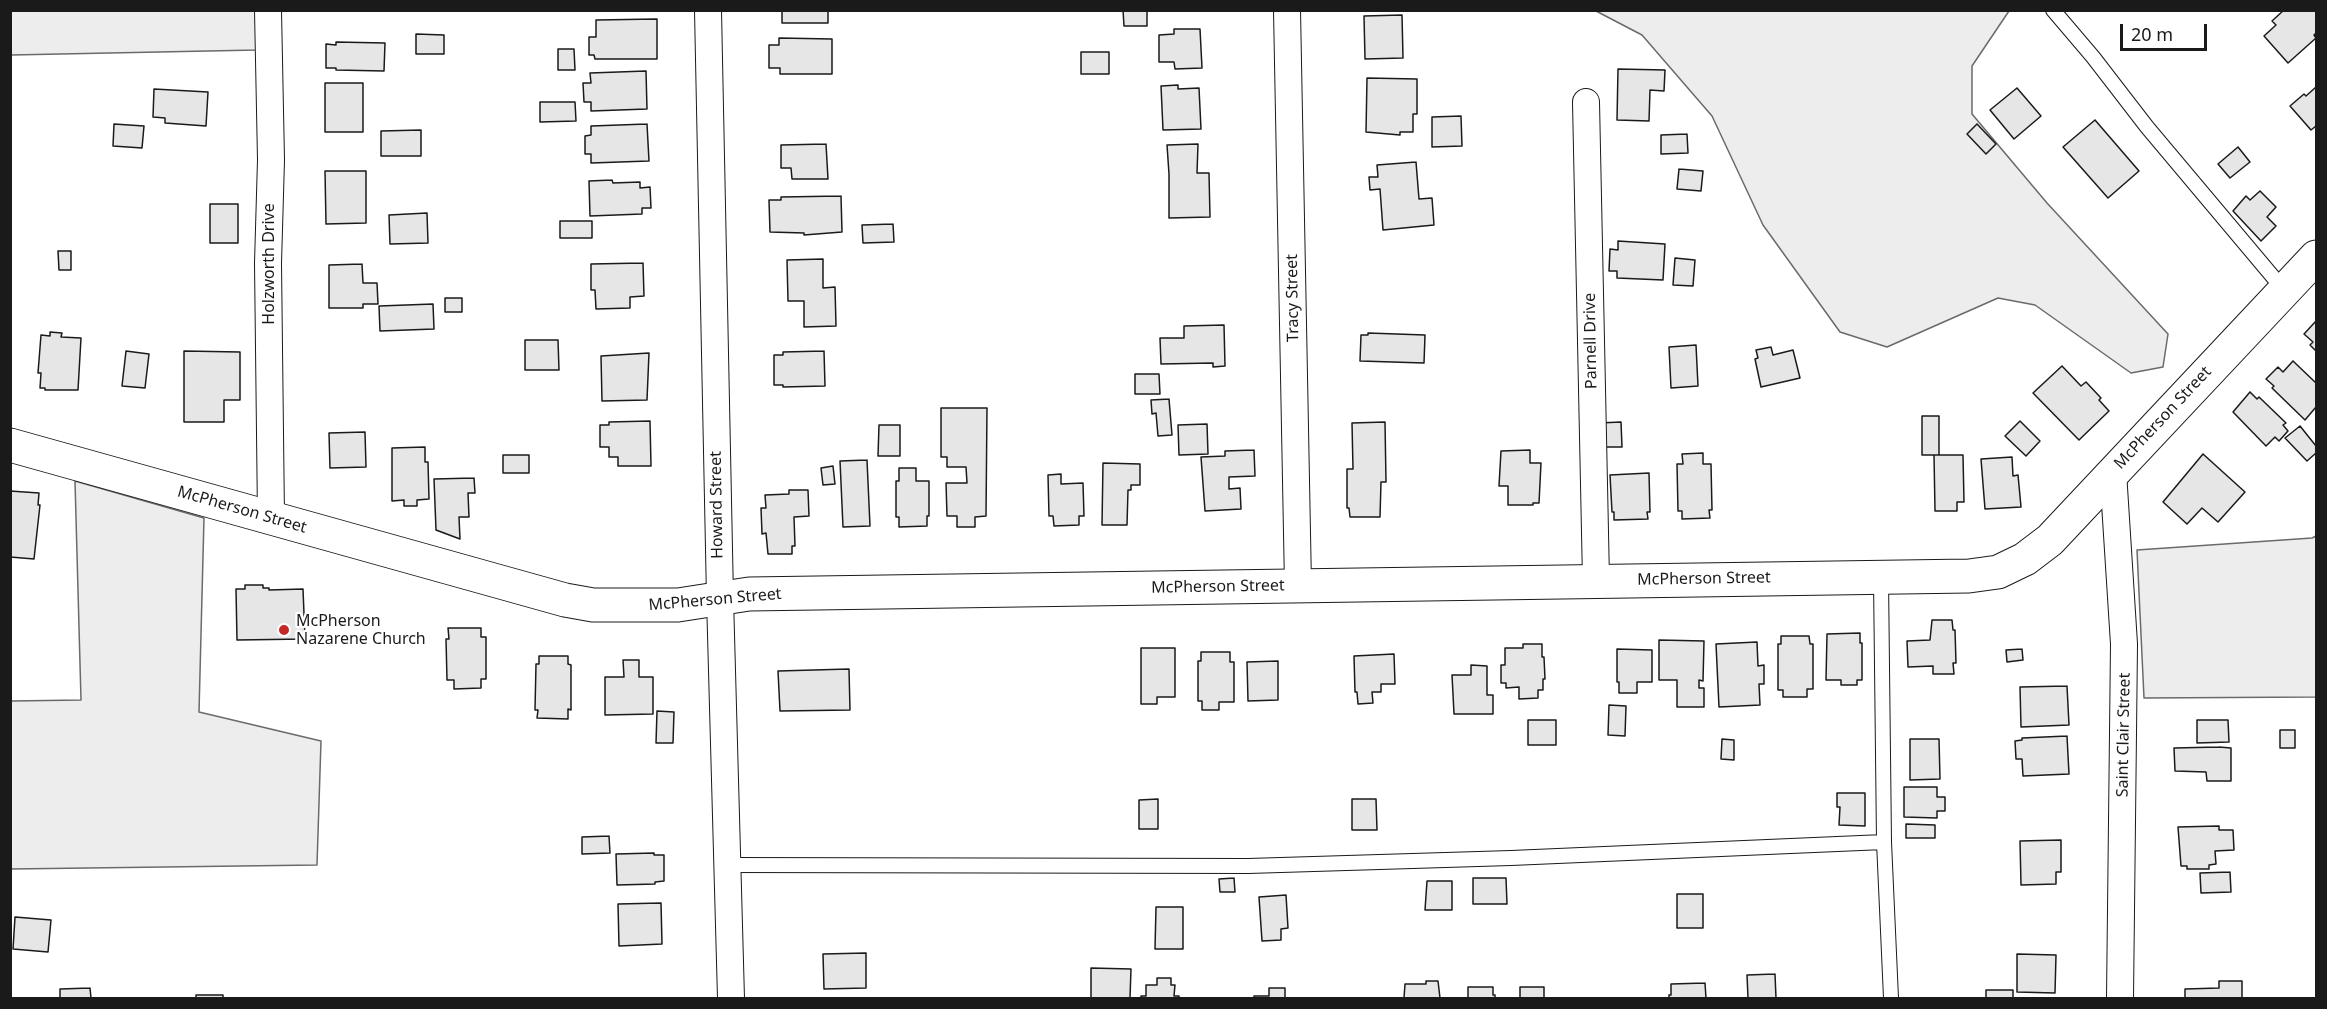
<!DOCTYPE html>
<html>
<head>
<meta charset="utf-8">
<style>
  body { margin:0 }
  #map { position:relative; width:2327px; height:1009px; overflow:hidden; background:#fff; font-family:"Noto Sans",sans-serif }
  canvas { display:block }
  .frame { position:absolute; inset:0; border:12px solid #1a1a1a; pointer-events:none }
  .scale { position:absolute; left:2120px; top:24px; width:87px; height:27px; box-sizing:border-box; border:3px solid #1a1a1a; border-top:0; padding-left:8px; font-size:18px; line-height:21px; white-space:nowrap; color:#1a1a1a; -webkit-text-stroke:4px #fff; paint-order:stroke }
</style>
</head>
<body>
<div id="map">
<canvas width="2327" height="1009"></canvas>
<div class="frame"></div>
<div class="scale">20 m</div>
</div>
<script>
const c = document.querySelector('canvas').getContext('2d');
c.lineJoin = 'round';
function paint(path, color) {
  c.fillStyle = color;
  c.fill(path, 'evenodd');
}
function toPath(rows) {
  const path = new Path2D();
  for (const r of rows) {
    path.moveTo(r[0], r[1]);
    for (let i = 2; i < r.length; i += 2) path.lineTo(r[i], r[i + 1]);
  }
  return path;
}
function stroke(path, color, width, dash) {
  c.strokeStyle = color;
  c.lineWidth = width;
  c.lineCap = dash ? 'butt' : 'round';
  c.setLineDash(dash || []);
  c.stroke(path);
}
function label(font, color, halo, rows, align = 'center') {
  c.font = font + ' "Noto Sans",sans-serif';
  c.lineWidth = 4.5;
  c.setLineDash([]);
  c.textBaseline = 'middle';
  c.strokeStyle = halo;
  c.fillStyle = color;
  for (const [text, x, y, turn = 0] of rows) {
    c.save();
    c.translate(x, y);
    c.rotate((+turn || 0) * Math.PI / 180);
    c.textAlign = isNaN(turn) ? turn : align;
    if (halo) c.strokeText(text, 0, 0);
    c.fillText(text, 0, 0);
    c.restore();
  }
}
const built = toPath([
  [10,11,256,11,257,50,11,55,10,11],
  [1596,11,2009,11,1972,66,1972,114,2047,203,2168,334,2163,367,2131,373,2035,305,1998,298,1887,347,1840,332,1763,225,1712,116,1642,35,1596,11],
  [75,481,204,518,199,712,321,741,317,865,11,869,11,701,81,700,75,481],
  [2316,536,2316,697,2144,698,2137,550,2312,538,2316,536]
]);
paint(built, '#ededed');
stroke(built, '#6a6a6a', 1.5);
const building = toPath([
  [782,10,828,10,828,23,782,23,782,10],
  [1123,10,1147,10,1147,26,1124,26,1123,10],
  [2284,10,2316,10,2316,33,2314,35,2316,38,2288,63,2264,36,2276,25,2272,21,2284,10],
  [1402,15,1403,58,1365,59,1364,16,1402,15],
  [657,19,657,59,595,59,594,55,589,55,589,37,596,37,596,20,657,19],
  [1174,29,1200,29,1202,68,1175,69,1174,62,1159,62,1159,35,1174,34,1174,29],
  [416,34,444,35,444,54,416,54,416,34],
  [779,38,832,39,832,74,780,74,780,68,769,68,769,45,779,45,779,38],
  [336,42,385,43,384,71,336,70,336,68,326,68,326,44,336,45,336,42],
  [558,49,574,49,575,70,558,70,558,49],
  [1081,52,1109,52,1109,74,1081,74,1081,52],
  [1618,69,1665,70,1664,91,1650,90,1649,121,1617,120,1618,69],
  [646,71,647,109,591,111,591,102,584,102,583,83,591,83,590,73,646,71],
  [1367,78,1417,79,1417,114,1413,114,1413,132,1400,132,1400,135,1366,132,1367,78],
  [325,83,363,83,363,132,325,132,325,83],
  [1178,85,1178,89,1199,88,1201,129,1163,130,1161,86,1178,85],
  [2316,87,2316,126,2311,130,2290,106,2304,94,2306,96,2316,87],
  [2017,88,2041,116,2014,139,1990,110,2017,88],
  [154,89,208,92,206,126,165,123,165,118,153,117,154,89],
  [540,102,575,102,576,121,540,122,540,102],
  [1461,116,1462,146,1432,147,1432,117,1461,116],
  [2095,120,2139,171,2108,198,2063,147,2095,120],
  [114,124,144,126,142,148,113,146,114,124],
  [647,124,649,161,591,163,591,154,585,154,585,136,591,135,591,126,647,124],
  [1977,124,1996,144,1986,154,1967,134,1977,124],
  [421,130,421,156,381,156,381,131,421,130],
  [1687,134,1688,153,1661,154,1661,135,1687,134],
  [826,144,828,179,792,179,791,168,781,168,781,145,826,144],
  [1198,144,1197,173,1209,173,1210,217,1169,218,1169,174,1167,145,1198,144],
  [2238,147,2250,162,2230,178,2218,164,2238,147],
  [1416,162,1419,199,1432,198,1434,225,1383,230,1380,189,1370,190,1369,177,1378,177,1377,165,1416,162],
  [1679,169,1703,171,1701,191,1677,189,1679,169],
  [325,171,366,171,366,223,326,224,325,171],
  [612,180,613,183,640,182,640,188,650,187,651,208,642,208,642,214,590,216,589,181,612,180],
  [2260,191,2276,207,2267,217,2276,226,2261,241,2233,211,2246,196,2250,200,2260,191],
  [841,196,842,232,804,235,804,233,770,232,769,200,781,200,781,197,841,196],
  [210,204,238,204,238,243,210,243,210,204],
  [427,213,428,243,390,244,389,215,427,213],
  [560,221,592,221,592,238,560,238,560,221],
  [893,224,894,242,863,243,862,225,893,224],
  [1618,241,1665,244,1663,280,1617,278,1617,271,1609,271,1610,249,1618,250,1618,241],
  [58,251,71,251,71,270,59,270,58,251],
  [1675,258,1695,260,1693,286,1673,285,1675,258],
  [823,259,823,288,835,287,836,326,804,327,804,301,788,301,787,260,823,259],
  [643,263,644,296,630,297,630,308,596,309,595,290,591,290,591,264,643,263],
  [362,264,363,283,377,283,378,304,363,304,363,308,329,308,329,265,362,264],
  [445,298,462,298,462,312,445,312,445,298],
  [433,304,434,329,380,331,379,306,433,304],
  [2316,321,2316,351,2310,345,2313,342,2304,334,2316,321],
  [1224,325,1225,366,1213,367,1213,363,1161,364,1160,338,1184,338,1184,326,1224,325],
  [50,332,62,333,61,337,81,338,78,390,45,390,45,388,40,388,41,373,38,373,41,335,50,336,50,332],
  [1368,333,1425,335,1424,363,1360,361,1361,335,1368,335,1368,333],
  [525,340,558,340,559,370,525,370,525,340],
  [1696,345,1698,386,1671,388,1669,347,1696,345],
  [1771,347,1773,355,1793,350,1800,378,1761,387,1755,359,1758,358,1756,350,1771,347],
  [126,351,149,354,145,388,122,386,126,351],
  [184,351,240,352,240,400,224,400,224,422,184,422,184,351],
  [824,351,825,386,783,387,783,385,774,385,774,355,783,355,783,352,824,351],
  [649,353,647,400,602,401,601,356,649,353],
  [2293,361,2316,383,2316,407,2305,420,2272,388,2274,386,2266,379,2278,367,2283,372,2293,361],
  [2062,366,2081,386,2086,382,2101,398,2099,400,2109,411,2079,440,2033,393,2062,366],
  [1135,374,1159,374,1160,394,1135,394,1135,374],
  [2250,392,2257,399,2259,397,2286,423,2283,425,2288,431,2279,441,2275,437,2266,446,2233,412,2250,392],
  [1169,399,1172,435,1158,436,1156,413,1152,414,1151,400,1169,399],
  [941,408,987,408,986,516,975,517,975,527,957,527,957,516,947,516,946,483,967,483,966,467,947,467,947,457,941,457,941,408],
  [1922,416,1939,416,1939,455,1922,455,1922,416],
  [650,421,651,466,618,466,618,457,609,457,609,447,600,447,600,425,609,425,609,422,650,421],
  [2020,421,2040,441,2026,456,2005,436,2020,421],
  [1385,422,1386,482,1381,482,1380,517,1350,517,1349,508,1347,508,1347,469,1353,469,1352,423,1385,422],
  [1621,422,1622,447,1599,447,1599,423,1621,422],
  [1207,424,1208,454,1179,455,1178,425,1207,424],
  [879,425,900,425,900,456,878,456,879,425],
  [2300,426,2316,446,2316,453,2307,461,2285,438,2300,426],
  [365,432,366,467,330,468,329,433,365,432],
  [425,447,425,462,428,462,429,499,417,500,417,506,404,506,404,500,392,501,392,448,425,447],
  [1254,450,1255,476,1229,477,1229,489,1240,488,1241,509,1205,511,1201,457,1225,456,1225,451,1254,450],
  [1530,450,1530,463,1541,463,1539,503,1533,503,1533,505,1508,505,1508,486,1499,486,1501,451,1530,450],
  [1703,453,1703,464,1711,464,1712,510,1709,510,1710,518,1682,519,1682,511,1678,511,1677,464,1683,464,1682,454,1703,453],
  [2203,454,2245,492,2218,522,2202,508,2187,524,2163,502,2203,454],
  [503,455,529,455,529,473,503,473,503,455],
  [1934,455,1963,455,1964,502,1957,502,1957,511,1935,511,1934,455],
  [2012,457,2013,476,2018,475,2021,507,1985,509,1981,459,2012,457],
  [867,460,870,526,843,527,840,461,867,460],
  [1103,463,1140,464,1140,485,1131,485,1131,490,1128,490,1127,525,1102,525,1103,463],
  [833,466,835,484,823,485,821,468,833,466],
  [899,468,916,468,916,481,929,481,929,516,927,516,927,526,899,527,899,517,896,517,896,481,899,481,899,468],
  [1649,473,1650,512,1647,512,1648,519,1614,520,1614,512,1612,512,1610,475,1649,473],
  [1061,474,1061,484,1083,483,1084,516,1079,516,1079,525,1054,526,1053,516,1049,516,1048,475,1061,474],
  [474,478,475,493,468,493,469,517,459,517,460,539,436,530,434,479,474,478],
  [789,490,808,490,809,516,794,517,795,546,792,546,792,554,768,554,766,533,762,534,761,508,766,508,765,495,789,494,789,490],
  [10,491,39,493,38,505,40,505,34,559,10,557,10,491],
  [245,585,263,585,263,588,269,588,269,590,303,589,305,639,237,640,236,589,245,589,245,585],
  [1932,620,1952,620,1953,630,1955,630,1956,663,1953,663,1954,674,1933,674,1933,666,1908,667,1907,641,1930,640,1932,620],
  [448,628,481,628,481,637,486,637,486,679,481,679,481,688,454,689,454,680,447,680,446,639,449,639,448,628],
  [1860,633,1860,643,1862,643,1862,680,1857,680,1857,685,1841,685,1841,680,1826,680,1827,634,1860,633],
  [1781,636,1809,636,1810,644,1813,644,1813,689,1807,689,1807,697,1783,697,1783,690,1778,690,1778,644,1781,644,1781,636],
  [1659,640,1704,641,1703,681,1699,680,1699,688,1704,688,1704,707,1677,707,1677,680,1659,680,1659,640],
  [1757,642,1758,666,1764,665,1764,684,1759,684,1760,705,1719,707,1716,644,1757,642],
  [1523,644,1542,644,1542,657,1544,657,1545,679,1543,679,1543,690,1538,690,1538,698,1519,699,1519,687,1506,688,1506,683,1501,683,1501,665,1505,665,1505,648,1523,648,1523,644],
  [1141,648,1175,648,1175,697,1157,697,1157,704,1141,704,1141,648],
  [1617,649,1652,650,1652,682,1637,682,1637,693,1619,693,1619,682,1617,682,1617,649],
  [2022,649,2023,660,2007,662,2006,650,2022,649],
  [1201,652,1230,652,1230,662,1234,662,1234,702,1219,702,1219,710,1202,710,1202,701,1198,701,1198,661,1201,661,1201,652],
  [1394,654,1395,684,1381,684,1381,692,1372,692,1373,703,1358,704,1357,692,1355,692,1354,656,1394,654],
  [539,656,568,656,568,664,571,665,571,710,568,709,568,719,537,718,538,710,535,710,536,664,539,664,539,656],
  [623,660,639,660,639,677,653,677,653,714,605,715,605,677,624,677,623,660],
  [1278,661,1278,700,1248,701,1247,662,1278,661],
  [1471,665,1487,666,1487,695,1493,695,1493,714,1454,714,1452,675,1471,675,1471,665],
  [849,669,850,710,780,711,778,671,849,669],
  [2067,686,2069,725,2021,727,2020,687,2067,686],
  [1609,705,1626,706,1625,736,1608,735,1609,705],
  [657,711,674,712,673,743,656,743,657,711],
  [1528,720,1556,720,1556,745,1528,745,1528,720],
  [2197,720,2228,720,2229,742,2197,743,2197,720],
  [2280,730,2295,730,2295,748,2280,748,2280,730],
  [2067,736,2069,774,2023,776,2022,759,2016,759,2015,741,2022,740,2022,738,2067,736],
  [1722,739,1734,740,1734,760,1721,759,1722,739],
  [1910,739,1939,739,1940,779,1910,780,1910,739],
  [2219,747,2231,748,2231,781,2207,781,2206,772,2175,771,2174,748,2219,747],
  [1904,787,1937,787,1937,797,1945,797,1945,811,1937,811,1937,818,1904,817,1904,787],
  [1837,793,1865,793,1865,826,1839,825,1840,807,1837,807,1837,793],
  [1158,799,1158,829,1139,829,1139,800,1158,799],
  [1352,799,1376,799,1377,830,1352,830,1352,799],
  [1906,824,1935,825,1935,838,1906,838,1906,824],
  [2219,826,2219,830,2233,830,2234,850,2215,851,2216,864,2209,865,2209,869,2187,869,2187,866,2181,866,2178,827,2219,826],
  [609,836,610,853,582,854,582,837,609,836],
  [2061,840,2061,872,2056,872,2056,884,2021,885,2020,841,2061,840],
  [654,853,654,855,664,855,664,881,655,882,655,884,617,885,616,854,654,853],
  [2230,872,2231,892,2201,893,2200,873,2230,872],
  [1234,878,1235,892,1220,892,1219,879,1234,878],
  [1473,878,1506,878,1507,904,1473,904,1473,878],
  [1427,881,1452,881,1452,910,1425,910,1427,881],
  [1677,894,1703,894,1703,928,1677,928,1677,894],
  [1286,895,1288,928,1281,929,1281,940,1262,941,1259,897,1286,895],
  [661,903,662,944,619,946,618,904,661,903],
  [1156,907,1183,907,1183,949,1155,949,1156,907],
  [15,917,51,920,48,952,13,949,15,917],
  [866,953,866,988,824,989,823,954,866,953],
  [2017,954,2056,955,2055,993,2017,992,2017,954],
  [1091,968,1131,969,1130,998,1091,998,1091,968],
  [1775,974,1776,998,1748,998,1747,975,1775,974],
  [1157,978,1171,978,1171,985,1175,985,1174,996,1179,996,1179,998,1141,998,1141,996,1146,996,1146,985,1157,985,1157,978],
  [1426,981,1438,981,1440,998,1404,998,1405,984,1426,984,1426,981],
  [2219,981,2242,981,2242,998,2185,998,2185,989,2219,988,2219,981],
  [1705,983,1706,998,1669,998,1669,995,1671,995,1671,984,1705,983],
  [1468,987,1493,987,1493,995,1495,995,1495,998,1468,998,1468,987],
  [1520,987,1544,987,1544,998,1520,998,1520,987],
  [90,988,91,998,60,998,60,989,90,988],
  [1269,988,1285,988,1285,998,1254,998,1254,996,1269,996,1269,988],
  [1986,990,2013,990,2013,998,1986,998,1986,990],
  [196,995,223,995,223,998,196,998,196,995]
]);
paint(building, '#e6e6e6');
stroke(building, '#1a1a1a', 1.5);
const service = toPath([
  [2053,10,2093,57,2147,127,2284,290],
  [1881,578,1884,842,1891,998],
  [728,865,1248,866,1511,858,1884,842]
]);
const minor = toPath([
  [268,10,271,160,268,263,271,518],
  [708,10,720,598,731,998],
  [1287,10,1298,585],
  [1586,102,1596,580],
  [2113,472,2124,644,2120,998]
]);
const tertiary = toPath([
  [10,445,565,600,593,605,678,605,749,594,1969,576,1998,572,2025,559,2050,540,2316,257]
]);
stroke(service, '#1a1a1a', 16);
stroke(minor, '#1a1a1a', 28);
stroke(tertiary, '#1a1a1a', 35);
stroke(service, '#fff', 14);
stroke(minor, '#fff', 26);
stroke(tertiary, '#fff', 33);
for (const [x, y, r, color] of [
  [284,630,6,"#c62828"]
]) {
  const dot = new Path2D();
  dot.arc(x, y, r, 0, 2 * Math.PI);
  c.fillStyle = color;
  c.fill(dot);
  stroke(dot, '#fff', 2);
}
label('16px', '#1a1a1a', '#fff', [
  ["Holzworth Drive",269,264,-90],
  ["Tracy Street",1293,298,-91],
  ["Parnell Drive",1591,341,-91],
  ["McPherson Street",2163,418,-47],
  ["Howard Street",717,505,-91],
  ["McPherson Street",242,510,16],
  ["McPherson Street",1704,579,-1],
  ["McPherson Street",1218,587,-1],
  ["McPherson Street",715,600,-5],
  ["Saint Clair Street",2124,735,-89]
]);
label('16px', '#1a1a1a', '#fff', [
  ["McPherson",296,621],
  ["Nazarene Church",296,639]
], 'left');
</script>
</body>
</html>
